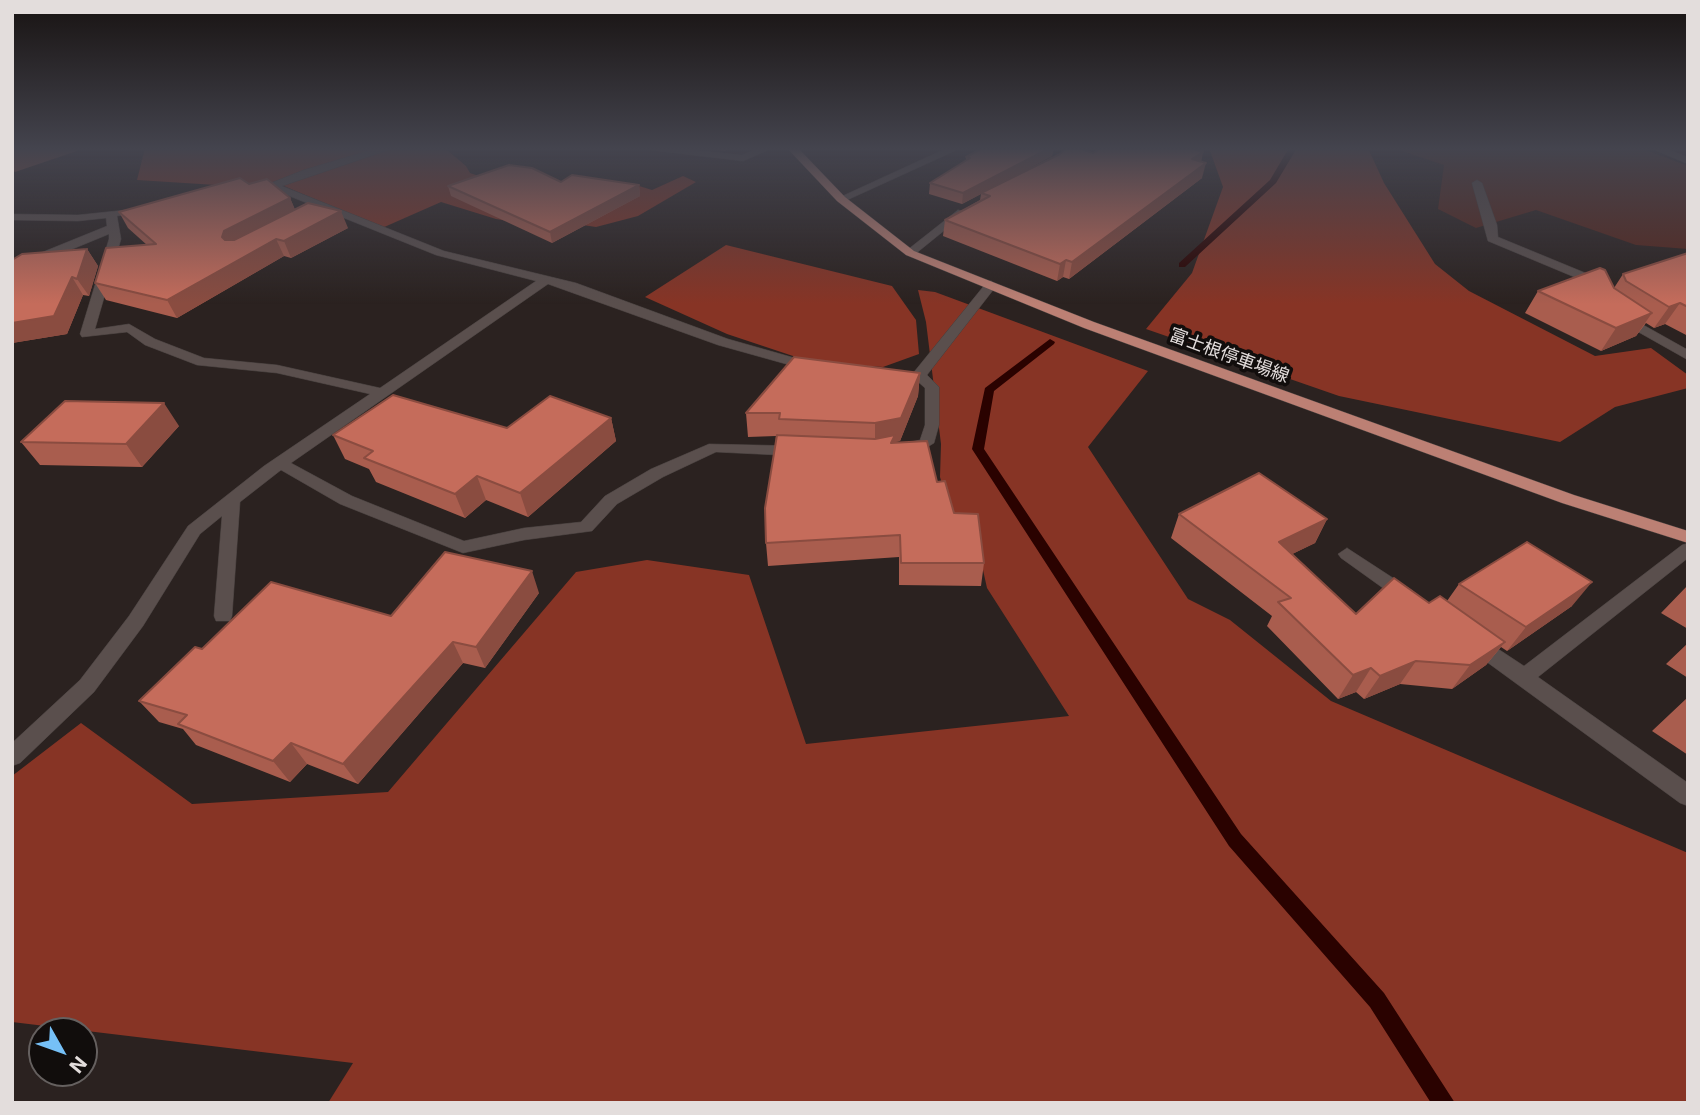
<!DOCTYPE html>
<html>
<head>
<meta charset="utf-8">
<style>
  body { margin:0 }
  #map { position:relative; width:1700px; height:1115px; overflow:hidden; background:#2b2220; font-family:Inter,sans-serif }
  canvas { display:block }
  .frame { position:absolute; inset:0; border:14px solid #e3dddc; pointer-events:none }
  .north { position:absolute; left:28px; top:1017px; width:70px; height:70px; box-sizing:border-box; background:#110d0c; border:2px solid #65605f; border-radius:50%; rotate:130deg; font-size:19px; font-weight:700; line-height:28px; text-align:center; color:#e3dddc }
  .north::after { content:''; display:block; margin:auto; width:24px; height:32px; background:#76c0f7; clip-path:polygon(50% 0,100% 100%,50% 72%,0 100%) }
</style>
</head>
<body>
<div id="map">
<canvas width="1700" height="1115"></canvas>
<div class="frame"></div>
<div class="north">N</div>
</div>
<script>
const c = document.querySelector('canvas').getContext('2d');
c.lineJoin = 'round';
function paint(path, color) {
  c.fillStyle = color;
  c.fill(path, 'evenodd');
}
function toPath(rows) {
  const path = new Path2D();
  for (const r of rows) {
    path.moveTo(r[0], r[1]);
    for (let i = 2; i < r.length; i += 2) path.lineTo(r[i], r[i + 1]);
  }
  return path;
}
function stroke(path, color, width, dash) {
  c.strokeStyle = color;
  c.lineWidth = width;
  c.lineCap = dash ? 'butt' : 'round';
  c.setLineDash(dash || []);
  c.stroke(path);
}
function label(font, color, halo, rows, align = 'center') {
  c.font = font + ' Inter,"Noto Sans JP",sans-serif';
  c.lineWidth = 7;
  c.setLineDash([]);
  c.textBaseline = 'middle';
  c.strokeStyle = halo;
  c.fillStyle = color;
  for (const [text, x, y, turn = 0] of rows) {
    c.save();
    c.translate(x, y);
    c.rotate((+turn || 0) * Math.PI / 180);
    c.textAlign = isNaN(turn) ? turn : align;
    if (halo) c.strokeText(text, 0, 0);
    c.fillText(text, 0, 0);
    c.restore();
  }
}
paint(toPath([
  [1393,148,1641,148,1688,166,1688,249,1636,245,1536,210,1476,228,1438,209,1444,165]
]), '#57261c');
paint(toPath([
  [145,148,447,150,466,166,470,173,499,183,636,185,652,190,683,176,696,182,638,216,596,227,576,224,533,225,496,219,441,202,382,228,277,183,248,187,137,180],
  [1209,148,1368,148,1384,183,1435,264,1469,291,1595,356,1651,348,1688,375,1688,388,1615,407,1560,442,1339,396,1146,329,1192,273,1223,187],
  [726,245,892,286,916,320,919,354,883,367,811,362,727,334,645,297],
  [918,290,935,292,1148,371,1088,447,1188,599,1230,620,1331,701,1688,853,1688,1103,328,1103,353,1063,12,1022,12,776,81,723,192,804,388,792,576,572,647,560,749,575,806,744,1069,716,987,588,975,534,955,527,940,477,941,444,926,322]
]), '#873425');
paint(toPath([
  [1289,148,1297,148,1276,183,1185,267,1179,267,1179,263,1270,180,1289,148],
  [1050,339,1055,342,1054,344,994,391,984,449,1241,834,1384,993,1455,1103,1431,1103,1370,1007,1229,846,972,449,985,388,1050,339]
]), '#2a0200');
const minor = toPath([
  [378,148,394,148,282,186,444,251,576,283,728,339,816,364,818,367,811,371,718,345,548,284,291,463,352,496,464,541,524,528,581,522,605,496,651,469,709,444,799,446,807,451,799,456,716,452,663,477,617,504,592,531,524,540,463,553,340,504,281,470,240,502,232,616,230,621,216,621,214,616,222,516,200,534,143,626,94,692,20,763,12,766,12,743,80,680,129,616,188,526,264,466,370,394,277,373,197,365,145,345,127,332,82,337,80,334,109,239,109,234,46,260,12,283,12,273,38,254,107,226,106,218,78,221,12,220,12,214,78,215,145,208,145,212,117,216,121,239,95,329,129,324,155,339,204,358,277,365,380,388,536,281,436,255,272,189,254,190,249,187,254,184,271,183,304,170,378,148],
  [633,148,672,148,742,155,759,148,773,148,743,161,633,148],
  [947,148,961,148,845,201,836,199,947,148],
  [1650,148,1664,148,1688,157,1688,164,1650,148],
  [1477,180,1482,183,1497,225,1498,237,1600,279,1605,288,1603,291,1595,291,1591,284,1488,241,1472,183,1477,180],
  [958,210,967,212,914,255,906,255,906,251,958,210],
  [991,281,997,285,927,375,939,387,939,425,934,443,926,448,901,450,898,447,901,444,920,440,925,425,925,388,916,380,898,385,891,381,914,372,987,282,991,281],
  [1622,313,1688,350,1688,360,1617,320,1616,317,1622,313],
  [1688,543,1688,558,1538,677,1688,783,1688,806,1680,803,1469,649,1466,644,1469,639,1476,637,1483,639,1524,666,1682,545,1688,543],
  [1347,548,1413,591,1416,596,1413,601,1401,601,1341,558,1338,554,1347,548]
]);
const major = toPath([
  [787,148,798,148,845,197,914,251,1094,322,1574,495,1688,531,1688,543,1562,503,1084,328,906,255,837,201,787,148]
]);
stroke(minor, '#453e3c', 1);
stroke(major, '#453e3c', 1);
paint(minor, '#5a4f4d');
paint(major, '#bc8074');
paint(toPath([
  [701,148,730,148,725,151],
  [983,148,1054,148,1052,156,1004,182,1093,153,1204,148,1201,162,1202,178,1069,279,1063,277,1057,281,943,236,945,220,980,200,981,194,962,204,929,194,930,183,966,161,966,157],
  [561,182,639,185,640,196,552,243,451,196,448,186],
  [249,184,290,198,295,210,348,228,291,258,284,256,177,318,106,300,95,283,147,245,128,228,119,212],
  [87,249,98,266,89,296,83,295,67,334,12,343,12,260],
  [1688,253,1688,336,1665,324,1654,328,1646,323,1636,336,1601,351,1525,313,1538,291,1614,288,1623,274],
  [920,373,918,396,900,441,894,442,937,482,954,513,984,563,981,586,899,585,899,557,768,566,766,543,776,436,748,437,746,413],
  [611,418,616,441,528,517,486,500,465,518,376,482,369,469,345,459,333,435,507,428],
  [179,426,142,467,40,465,21,442],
  [1179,514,1327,519,1315,543,1292,554,1356,614,1429,603,1447,601,1459,584,1572,606,1507,651,1501,647,1486,665,1452,689,1400,684,1364,699,1356,692,1338,699,1267,626,1272,616,1171,538],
  [1688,585,1688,629,1661,613],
  [539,593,485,668,463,663,358,784,307,764,290,782,196,745,183,729,159,722,139,701,202,649,391,616],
  [1688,643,1688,678,1666,664],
  [1687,698,1688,698,1688,755,1652,731]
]), '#a95d4e');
paint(toPath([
  [25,148,76,148,77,151,15,172,12,169,12,152],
  [1050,148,1054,148,1052,156,962,204,963,193],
  [1194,148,1204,148,1199,167,1189,164],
  [1206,163,1202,178,1069,279,1072,262],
  [639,185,640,196,552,243,550,232],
  [290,198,297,214,232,248,222,237,224,231],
  [341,211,348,228,291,258,284,241],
  [276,239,284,256,177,318,167,300],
  [87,249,98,266,89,296,77,279],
  [1066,260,1063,277,1057,281,1060,264],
  [72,277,83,295,67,334,12,343,12,323],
  [1680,303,1665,324,1654,328,1669,307],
  [1652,313,1636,336,1601,351,1616,328],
  [920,373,918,396,900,441,875,446,875,423],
  [164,403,179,426,142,467,126,444],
  [611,418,616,441,528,517,520,493],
  [477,476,486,500,465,518,455,494],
  [1327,519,1315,543,1268,566,1279,542],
  [532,571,539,593,485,668,476,647],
  [1592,582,1572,606,1507,651,1526,627],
  [453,642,463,663,358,784,343,764],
  [1505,642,1486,665,1452,689,1470,665],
  [1416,661,1400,684,1364,699,1380,676],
  [1371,668,1356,692,1338,699,1353,675],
  [291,743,307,764,290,782,273,761]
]), '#8a4c40');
const building = toPath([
  [12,148,25,148,12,152,12,148],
  [983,148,1050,148,963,193,930,183,970,158,966,157,983,148],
  [1067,148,1078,148,1093,153,1101,148,1194,148,1193,149,1203,152,1192,159,1206,163,1072,262,1066,260,1060,264,945,220,990,196,981,193,1060,154,1067,148],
  [509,165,532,168,561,182,572,175,639,185,550,232,448,186,509,165],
  [240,178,249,184,267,179,290,198,224,231,222,237,225,240,234,240,308,203,341,211,284,241,276,239,167,300,95,283,106,248,156,244,119,212,240,178],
  [87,249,77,279,72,277,54,316,12,323,12,260,22,254,87,249],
  [1688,253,1688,307,1680,303,1669,307,1626,281,1623,274,1688,253],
  [1600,268,1605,270,1614,288,1652,313,1616,328,1538,291,1600,268],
  [794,357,920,373,901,418,875,423,779,419,780,413,746,413,794,357],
  [393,395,507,428,550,396,611,418,520,493,477,476,455,494,364,458,373,451,333,435,393,395],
  [65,401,164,403,126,444,21,442,65,401],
  [777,435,875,439,895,435,891,443,927,441,937,482,945,481,954,513,978,514,984,563,901,563,900,535,766,543,765,508,777,435],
  [1259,473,1327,519,1279,542,1356,614,1394,578,1429,603,1440,596,1505,642,1470,665,1416,661,1380,676,1371,668,1353,675,1278,602,1291,598,1179,514,1259,473],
  [1527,542,1592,582,1526,627,1459,584,1527,542],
  [445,552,532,571,476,647,453,642,343,764,291,743,273,761,178,724,187,715,139,701,195,647,202,649,271,582,391,616,445,552]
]);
paint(building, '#c56c5b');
stroke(building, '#8a4c40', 2);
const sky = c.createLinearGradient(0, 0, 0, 304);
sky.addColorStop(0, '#181312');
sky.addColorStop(0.49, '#44444e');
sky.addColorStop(1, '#44444e00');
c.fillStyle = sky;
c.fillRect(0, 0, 1700, 304);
label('18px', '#e3dddc', '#110d0c', [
  ["富士根停車場線",1229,356,20]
]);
</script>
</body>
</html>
